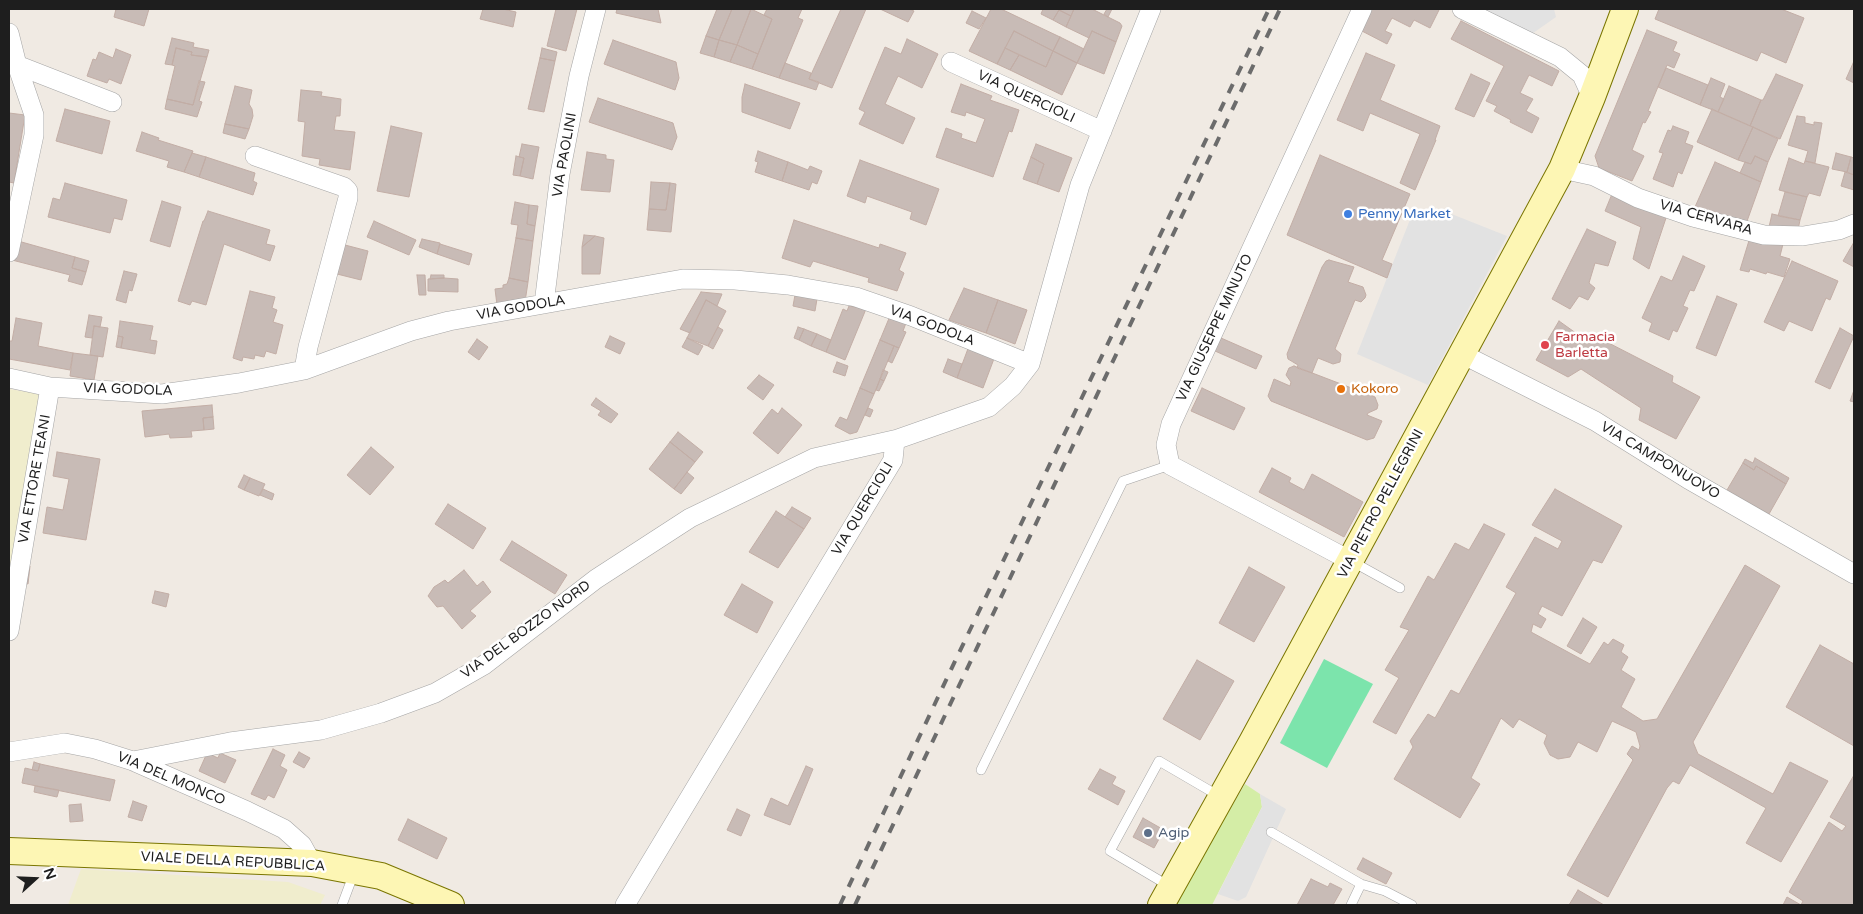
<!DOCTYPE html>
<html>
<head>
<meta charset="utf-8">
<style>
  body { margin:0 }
  #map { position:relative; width:1863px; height:914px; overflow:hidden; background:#f0eae3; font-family:"Varela Round",sans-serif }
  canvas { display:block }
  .frame { position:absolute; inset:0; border:10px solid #1e1e1e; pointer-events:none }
  .north { position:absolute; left:10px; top:854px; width:50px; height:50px; -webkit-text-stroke:4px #fff; paint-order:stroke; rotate:70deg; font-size:14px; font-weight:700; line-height:20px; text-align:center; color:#1e1e1e }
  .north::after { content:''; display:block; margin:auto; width:18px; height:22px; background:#1e1e1e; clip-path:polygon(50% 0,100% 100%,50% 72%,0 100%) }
</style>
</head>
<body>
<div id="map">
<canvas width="1863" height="914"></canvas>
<div class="frame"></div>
<div class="north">N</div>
</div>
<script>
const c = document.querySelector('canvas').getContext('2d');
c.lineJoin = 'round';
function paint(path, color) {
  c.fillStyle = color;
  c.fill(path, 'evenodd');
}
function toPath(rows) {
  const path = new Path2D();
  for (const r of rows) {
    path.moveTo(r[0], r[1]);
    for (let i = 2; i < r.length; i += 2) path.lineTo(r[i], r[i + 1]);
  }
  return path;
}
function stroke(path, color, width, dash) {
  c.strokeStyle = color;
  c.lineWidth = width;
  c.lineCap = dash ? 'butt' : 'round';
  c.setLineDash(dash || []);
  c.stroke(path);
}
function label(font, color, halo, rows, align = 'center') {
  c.font = font + ' "Varela Round",sans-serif';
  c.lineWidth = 5;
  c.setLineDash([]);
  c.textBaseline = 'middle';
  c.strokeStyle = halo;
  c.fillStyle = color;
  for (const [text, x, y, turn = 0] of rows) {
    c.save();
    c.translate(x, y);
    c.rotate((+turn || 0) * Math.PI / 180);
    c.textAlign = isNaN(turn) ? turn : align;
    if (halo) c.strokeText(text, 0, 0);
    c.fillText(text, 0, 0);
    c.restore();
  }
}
paint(toPath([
  [9,389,40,394,9,588],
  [81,869,288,882,325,895,320,905,68,905]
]), '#f0edcd');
paint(toPath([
  [1245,784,1260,794,1262,807,1212,905,1173,905]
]), '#d4eda6');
paint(toPath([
  [1324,659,1373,684,1327,768,1280,743]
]), '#7ce4ac');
paint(toPath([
  [1472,9,1554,9,1556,17,1526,38],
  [1439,209,1507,236,1428,385,1357,354,1413,212,1434,221],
  [1260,794,1286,809,1246,897,1238,901,1218,894,1262,807]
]), '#e2e2e2');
const building = toPath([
  [116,9,149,9,144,26,114,17,116,9],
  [483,9,503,9,516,12,513,27,480,19,483,9],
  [556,9,577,9,566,51,547,46,556,9],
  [617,9,658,9,661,23,616,13,617,9],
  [717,9,732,9,719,40,706,36,717,9],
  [732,9,751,9,737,45,719,40,732,9],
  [751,9,772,19,758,54,737,45,751,9],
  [767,9,802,9,798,18,803,20,779,78,752,69,772,19,764,15,767,9],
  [841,9,866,9,832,88,809,79,841,9],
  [880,9,909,9,914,11,908,22,880,9],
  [991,9,1001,9,1060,37,1053,51,1014,31,997,64,969,51,991,9],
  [1043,9,1074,9,1071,16,1059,10,1053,20,1041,14,1043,9],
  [1074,9,1092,9,1120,23,1122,26,1116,42,1092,31,1089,38,1066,27,1074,9],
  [1107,9,1112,9,1108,17,1104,14,1107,9],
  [1371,9,1436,9,1439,10,1430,28,1414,20,1410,27,1392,18,1385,31,1392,34,1387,44,1360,30,1371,9],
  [1659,9,1781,9,1804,18,1786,63,1761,52,1757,61,1655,19,1659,9],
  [1059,10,1071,16,1066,27,1053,20,1059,10],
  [972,11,986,18,979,29,966,23,972,11],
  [1461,21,1559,71,1552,86,1529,75,1520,93,1533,99,1526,111,1539,118,1532,133,1510,122,1511,120,1494,111,1497,106,1486,101,1504,66,1451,39,1461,21],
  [1647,30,1677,42,1673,51,1680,54,1674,68,1667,65,1648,111,1651,112,1645,123,1643,122,1632,150,1644,156,1632,181,1599,168,1595,156,1647,30],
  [1014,31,1053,51,1046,67,1005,48,1014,31],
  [1092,31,1116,42,1104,74,1077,63,1092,31],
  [706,36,719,40,714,57,700,53,706,36],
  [1060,37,1084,49,1077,63,1053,51,1060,37],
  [172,38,194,43,193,47,209,50,207,57,191,55,192,52,176,48,172,65,165,64,172,38],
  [907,39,938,54,922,88,898,76,885,104,915,118,903,144,859,124,865,112,859,109,885,47,901,54,907,39],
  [613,40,676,62,679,78,675,90,604,64,613,40],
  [719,40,737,45,730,62,714,57,719,40],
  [737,45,758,54,752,69,730,62,737,45],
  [176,48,192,52,191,55,207,57,193,105,167,99,175,66,172,65,176,48],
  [542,48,557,52,555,61,540,58,542,48],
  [1005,48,1019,55,1010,70,997,64,1005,48],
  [116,49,131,55,121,84,109,79,107,83,87,76,93,59,96,60,99,52,113,58,116,49],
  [1053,51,1077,63,1062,95,1010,70,1019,55,1046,67,1053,51],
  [1366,53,1395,65,1380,100,1440,126,1435,140,1436,140,1415,190,1400,183,1420,134,1370,113,1363,131,1337,120,1366,53],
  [540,58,555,61,544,112,528,109,540,58],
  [1854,61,1854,83,1846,79,1854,61],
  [785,63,811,73,809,79,819,82,816,90,779,78,785,63],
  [1666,68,1708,85,1700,105,1658,87,1666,68],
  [1471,74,1490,83,1474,117,1455,109,1471,74],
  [1776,74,1803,85,1780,139,1750,126,1761,100,1763,100,1776,74],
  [1711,78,1725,84,1720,97,1724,99,1718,112,1700,105,1711,78],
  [199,81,205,82,199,101,202,102,197,117,165,109,167,99,193,105,199,81],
  [745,84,800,103,790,129,742,112,742,97,745,84],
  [961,84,992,96,990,100,1019,110,1012,132,1009,131,993,177,936,157,946,128,962,134,961,138,976,143,985,119,966,112,965,116,951,112,961,84],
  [235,86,252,90,249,104,252,109,253,116,249,129,225,124,235,86],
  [1729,86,1761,100,1750,126,1718,112,1729,86],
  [301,90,322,92,321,96,341,99,340,116,336,116,334,130,355,132,350,170,319,165,320,159,302,156,305,122,298,121,301,90],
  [598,98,673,123,677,137,672,150,589,122,598,98],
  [65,109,110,121,102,154,56,141,65,109],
  [1712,109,1753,127,1738,160,1697,142,1712,109],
  [9,113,25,115,14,183,9,182,9,113],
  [1797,116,1805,117,1805,123,1814,125,1814,122,1822,123,1815,163,1805,161,1808,151,1788,145,1797,116],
  [225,124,249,129,245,139,223,133,225,124],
  [391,126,422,133,409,197,377,191,391,126],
  [1673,126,1689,132,1685,143,1693,146,1682,174,1678,172,1673,187,1653,179,1663,153,1659,152,1668,130,1671,131,1673,126],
  [1753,127,1778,139,1768,162,1755,156,1751,164,1738,160,1753,127],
  [142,132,159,138,158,140,193,151,184,172,167,167,169,161,136,151,142,132],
  [522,144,539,147,533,179,520,176,524,158,519,157,522,144],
  [1036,144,1072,158,1059,192,1037,184,1044,164,1031,157,1036,144],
  [758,151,788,162,782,181,755,172,758,162,755,161,758,151],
  [587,152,606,155,606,159,614,160,610,192,581,190,587,152],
  [192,153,206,157,199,177,184,172,192,153],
  [1836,153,1851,157,1847,172,1832,169,1836,153],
  [1320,155,1410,194,1382,260,1392,264,1387,278,1287,235,1320,155],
  [516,156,524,158,520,176,513,175,516,156],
  [1755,156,1768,162,1761,182,1740,173,1745,162,1751,164,1755,156],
  [206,157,255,173,253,181,257,183,253,195,199,177,206,157],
  [1031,157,1044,164,1037,184,1023,179,1031,157],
  [1851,157,1854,158,1854,175,1847,172,1851,157],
  [1789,158,1804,164,1805,161,1829,167,1820,196,1809,193,1807,197,1779,190,1789,158],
  [860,160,939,189,926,225,910,219,912,212,867,196,865,203,847,196,860,160],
  [788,162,808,170,810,166,822,171,817,184,812,182,809,190,782,181,788,162],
  [1715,162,1761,182,1746,224,1695,207,1715,162],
  [1845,172,1854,175,1854,190,1841,186,1845,172],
  [651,182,670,183,666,210,649,209,651,182],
  [65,183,127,200,122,220,114,218,110,233,48,217,53,198,60,200,65,183],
  [670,183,676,184,671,232,647,230,649,209,666,210,670,183],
  [1785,192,1807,197,1800,220,1778,216,1785,192],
  [1612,194,1667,215,1649,269,1633,259,1641,227,1605,211,1612,194],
  [162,201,181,207,170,247,150,241,162,201],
  [515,202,529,205,527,224,535,226,533,241,516,238,518,225,511,224,515,202],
  [529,205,538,206,535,226,527,224,529,205],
  [208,211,270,230,266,244,275,246,270,261,224,244,206,305,192,301,190,305,178,301,203,221,204,221,208,211],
  [1772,214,1800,220,1798,230,1769,227,1772,214],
  [794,220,879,248,880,244,906,253,899,270,904,273,897,291,868,282,869,278,813,261,810,267,782,258,794,220],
  [374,221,416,240,409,255,367,237,374,221],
  [1587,229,1616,242,1608,266,1595,263,1589,283,1595,288,1588,300,1579,296,1570,309,1552,299,1587,229],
  [1751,234,1783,244,1780,256,1790,259,1784,277,1767,272,1766,274,1750,269,1749,272,1740,270,1751,234],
  [584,235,595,236,582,247,584,235],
  [595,236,604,238,600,274,582,274,582,247,595,236],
  [516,238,533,241,528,282,509,278,516,238],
  [422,239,440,243,437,254,419,247,422,239],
  [18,241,75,257,72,268,86,272,82,285,68,281,70,275,12,260,18,241],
  [1854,242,1854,267,1843,261,1854,242],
  [440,244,472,254,469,265,437,254,440,244],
  [345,245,368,251,361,280,337,274,345,245],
  [1683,256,1705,266,1694,291,1690,290,1683,306,1688,308,1677,332,1673,330,1669,340,1649,331,1652,323,1642,318,1661,276,1672,281,1683,256],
  [75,257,89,261,86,272,72,268,75,257],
  [1329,260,1354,267,1348,282,1363,287,1366,295,1365,298,1361,302,1355,300,1335,349,1341,354,1340,362,1333,364,1318,358,1312,373,1297,368,1298,365,1288,359,1287,354,1322,267,1326,261,1329,260],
  [1792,261,1838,281,1830,300,1826,298,1812,331,1789,321,1784,331,1764,322,1792,261],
  [124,271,137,274,132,291,129,290,126,303,116,300,124,271],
  [417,275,425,275,426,295,419,295,417,275],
  [431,275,444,275,444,278,430,279,431,275],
  [444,278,458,279,458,292,428,291,428,279,444,278],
  [509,278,528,282,525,302,497,305,495,289,503,288,503,285,507,284,509,278],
  [964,288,998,300,986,333,949,320,964,288],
  [250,291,275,297,272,308,277,310,273,322,283,325,276,354,266,351,264,357,255,355,254,359,243,357,242,361,233,358,250,291],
  [701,292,722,294,717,306,706,300,690,333,680,329,701,292],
  [795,295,817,299,815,311,793,306,795,295],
  [1717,296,1737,304,1716,356,1696,348,1717,296],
  [706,300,726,311,708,346,687,338,706,300],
  [998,300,1027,310,1015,344,986,333,998,300],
  [849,306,866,309,845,360,826,352,843,309,847,311,849,306],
  [89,315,102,317,100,327,94,326,92,338,85,337,89,315],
  [890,316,906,323,903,331,906,332,899,348,880,340,890,316],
  [16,318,42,323,38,346,73,353,70,370,9,359,9,341,12,341,16,318],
  [120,321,153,326,150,340,157,341,155,354,121,348,123,337,118,336,120,321],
  [1559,321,1587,341,1595,336,1673,376,1672,382,1700,397,1676,439,1639,420,1641,408,1581,369,1568,377,1536,360,1559,321],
  [94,326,108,328,103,357,90,355,94,326],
  [718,327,723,330,713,349,708,346,718,327],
  [798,327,804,329,799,340,794,338,798,327],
  [1840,328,1854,336,1830,389,1815,382,1840,328],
  [804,329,817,334,811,346,799,340,804,329],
  [817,334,831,340,826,352,811,346,817,334],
  [118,336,123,337,121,348,116,347,118,336],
  [610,336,625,343,620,354,605,347,610,336],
  [687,338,703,346,698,355,682,347,687,338],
  [1221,338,1262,356,1256,369,1215,351,1221,338],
  [477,339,488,347,479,360,468,352,477,339],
  [880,340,894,346,874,394,860,388,880,340],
  [894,346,899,348,892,363,888,361,894,346],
  [969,346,995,356,983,388,957,378,969,346],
  [73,353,98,356,94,380,70,376,73,353],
  [948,359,962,364,957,378,943,372,948,359],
  [837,362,848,366,845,376,833,372,837,362],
  [1294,366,1375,397,1378,405,1377,409,1368,413,1367,415,1382,421,1374,438,1367,440,1271,401,1268,396,1274,379,1290,386,1291,382,1286,375,1289,368,1294,366],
  [883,370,888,372,884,381,880,379,883,370],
  [759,375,774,385,763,400,747,388,759,375],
  [880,379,884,381,879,391,876,390,880,379],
  [860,388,874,394,857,432,850,434,835,426,840,417,847,420,860,388],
  [1202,388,1245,408,1234,430,1191,411,1202,388],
  [1854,390,1854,402,1850,401,1854,390],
  [596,398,618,414,611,423,598,415,601,411,591,405,596,398],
  [212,405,213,417,203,418,204,430,191,431,192,437,170,438,169,434,145,437,142,411,212,405],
  [782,408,802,425,778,454,753,433,772,409,778,414,782,408],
  [868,408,873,410,870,417,865,415,868,408],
  [213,417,214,429,204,430,203,418,213,417],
  [678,432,703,452,695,462,670,442,678,432],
  [670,442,695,462,674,489,649,469,670,442],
  [371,447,394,467,370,495,347,475,371,447],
  [57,452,100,459,86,540,43,533,47,507,63,510,69,479,53,476,57,452],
  [1755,458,1789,478,1786,484,1756,466,1754,470,1743,463,1745,459,1753,463,1755,458],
  [1743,463,1754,470,1756,466,1786,484,1769,514,1727,490,1743,463],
  [1272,468,1291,478,1289,482,1304,490,1312,474,1363,502,1344,537,1259,492,1272,468],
  [687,472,694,478,681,494,674,489,687,472],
  [244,475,250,478,244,490,238,487,244,475],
  [250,478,265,484,259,496,244,490,250,478],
  [263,489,274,494,272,500,260,495,263,489],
  [1555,489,1622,526,1602,563,1593,560,1562,616,1542,606,1538,614,1546,619,1541,628,1533,624,1531,632,1590,664,1604,642,1608,645,1613,639,1624,645,1621,652,1628,657,1621,670,1635,679,1621,707,1643,721,1657,719,1745,565,1780,586,1693,742,1698,754,1773,794,1790,762,1828,781,1781,862,1746,843,1766,808,1690,765,1679,784,1673,781,1667,788,1608,897,1567,875,1633,760,1627,754,1632,746,1639,750,1640,746,1636,732,1612,721,1597,752,1578,742,1570,757,1558,759,1550,755,1544,743,1547,735,1519,719,1513,728,1501,718,1471,778,1480,784,1460,818,1394,779,1413,747,1410,741,1428,714,1435,718,1451,690,1459,694,1516,593,1506,587,1535,537,1558,549,1562,541,1532,525,1555,489],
  [448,504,486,528,473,549,435,524,448,504],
  [792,507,811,518,804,529,785,517,792,507],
  [776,511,804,529,778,568,749,552,776,511],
  [1484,524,1505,534,1396,734,1373,722,1399,678,1385,670,1409,630,1400,627,1428,576,1434,580,1455,543,1469,550,1484,524],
  [512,541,567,575,555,594,500,560,512,541],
  [23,565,30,566,28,584,21,583,23,565],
  [1249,567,1285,587,1254,642,1219,623,1249,567],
  [464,570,477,586,483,581,491,592,470,611,476,616,462,629,443,606,437,607,428,596,434,587,445,580,448,583,464,570],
  [742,584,773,602,757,633,724,615,742,584],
  [155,591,169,594,166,607,152,603,155,591],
  [1583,618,1597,627,1581,654,1567,646,1583,618],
  [1820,645,1854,664,1854,746,1786,707,1820,645],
  [1197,660,1234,681,1200,740,1163,719,1197,660],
  [273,749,285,755,280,766,287,770,274,798,268,795,265,800,251,794,273,749],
  [299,752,310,758,304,768,293,762,299,752],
  [207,753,218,758,220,753,236,760,225,783,199,771,207,753],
  [34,762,40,764,38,771,32,770,34,762],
  [40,764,115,780,110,801,22,783,25,768,38,771,40,764],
  [806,766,813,769,790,825,764,815,771,798,788,806,806,766],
  [1100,769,1116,777,1112,784,1125,791,1118,805,1088,789,1100,769],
  [1854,775,1854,905,1783,905,1787,897,1801,905,1803,901,1789,892,1829,822,1842,831,1846,826,1830,817,1854,775],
  [35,786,59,790,57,797,34,792,35,786],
  [133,801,147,806,142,821,128,817,133,801],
  [81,804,83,821,70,822,69,805,81,804],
  [737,809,750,815,741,836,727,830,737,809],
  [1143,818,1164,830,1154,848,1133,837,1143,818],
  [408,819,447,838,437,859,398,840,408,819],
  [1363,858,1392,873,1386,884,1357,869,1363,858],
  [1311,879,1328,887,1330,883,1342,889,1333,905,1297,905,1311,879],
  [1578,890,1604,905,1569,905,1578,890]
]);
paint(building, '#c8bbb6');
stroke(building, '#c2ada5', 1);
const lane = toPath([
  [1353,562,1400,588],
  [981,770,1123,481,1170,465],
  [1271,832,1361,884,1385,891,1412,905],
  [1169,886,1110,851,1159,761,1219,796],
  [342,905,354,873],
  [1351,905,1361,884]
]);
const street = toPath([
  [1462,9,1560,57,1582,75,1592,97],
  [9,33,17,65],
  [951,62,1102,131],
  [255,156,344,187,348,191,348,198,308,347,304,370],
  [1562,169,1594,176,1638,198,1693,217,1764,235,1803,236,1839,230,1854,224],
  [9,252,34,135,34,115,17,65,112,102],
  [544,304,560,174,579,76,596,9],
  [1462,354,1595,421,1688,479,1854,574],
  [9,378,50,387,162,394,239,383,304,370,411,331,449,321,683,279,735,280,788,285,856,297,911,316,1030,364],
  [1351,561,1170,465,1166,445,1171,424,1362,9],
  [9,631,50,387],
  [9,752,65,743,95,749,133,761,247,811,284,829,302,845,312,863],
  [133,761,230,742,321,730,381,713,435,693,484,665,596,579,690,518,814,458,898,439],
  [625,905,893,460,895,440,989,407,1013,386,1030,364,1080,185,1151,9]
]);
const secondary = toPath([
  [9,851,312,863,381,876,451,905],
  [1161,905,1252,742,1562,169,1592,97,1625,9]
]);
stroke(lane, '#a5a5a5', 10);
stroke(street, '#a5a5a5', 20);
stroke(secondary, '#7a7500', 28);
stroke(lane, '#fff', 9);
stroke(street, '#fff', 19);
stroke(secondary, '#fdf6b4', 26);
stroke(toPath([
  [840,905,956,659,1269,9],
  [855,905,1280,9]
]), '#6c6c6c', 4, [10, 10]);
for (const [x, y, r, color] of [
  [1348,214,5,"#3f7fe0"],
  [1545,345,5,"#e0444e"],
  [1341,389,5,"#e8710a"],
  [1148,833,5,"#5c6f8a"]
]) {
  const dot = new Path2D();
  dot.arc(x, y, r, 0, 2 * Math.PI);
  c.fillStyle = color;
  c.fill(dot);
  stroke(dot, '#fff', 2);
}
label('14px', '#1e1e1e', '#fff', [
  ["VIA QUERCIOLI",1026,97,25],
  ["VIA PAOLINI",565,155,-80],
  ["VIA CERVARA",1706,218,16],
  ["VIA GODOLA",521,308,-10],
  ["VIA GODOLA",932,326,21],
  ["VIA GIUSEPPE MINUTO",1215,328,-65],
  ["VIA GODOLA",128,390,2],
  ["VIA CAMPONUOVO",1660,461,31],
  ["VIA ETTORE TEANI",35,479,-80],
  ["VIA PIETRO PELLEGRINI",1381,504,-62],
  ["VIA QUERCIOLI",863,509,-59],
  ["VIA DEL BOZZO NORD",526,630,-36],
  ["VIA DEL MONCO",171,779,23],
  ["VIALE DELLA REPUBBLICA",233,862,3]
]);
label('14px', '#366cbe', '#fff', [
  ["Penny Market",1358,214]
], 'left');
label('14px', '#be3a42', '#fff', [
  ["Farmacia",1555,337],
  ["Barletta",1555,353]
], 'left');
label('14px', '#c56008', '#fff', [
  ["Kokoro",1351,389]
], 'left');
label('14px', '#4e5e75', '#fff', [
  ["Agip",1158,833]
], 'left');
</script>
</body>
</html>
